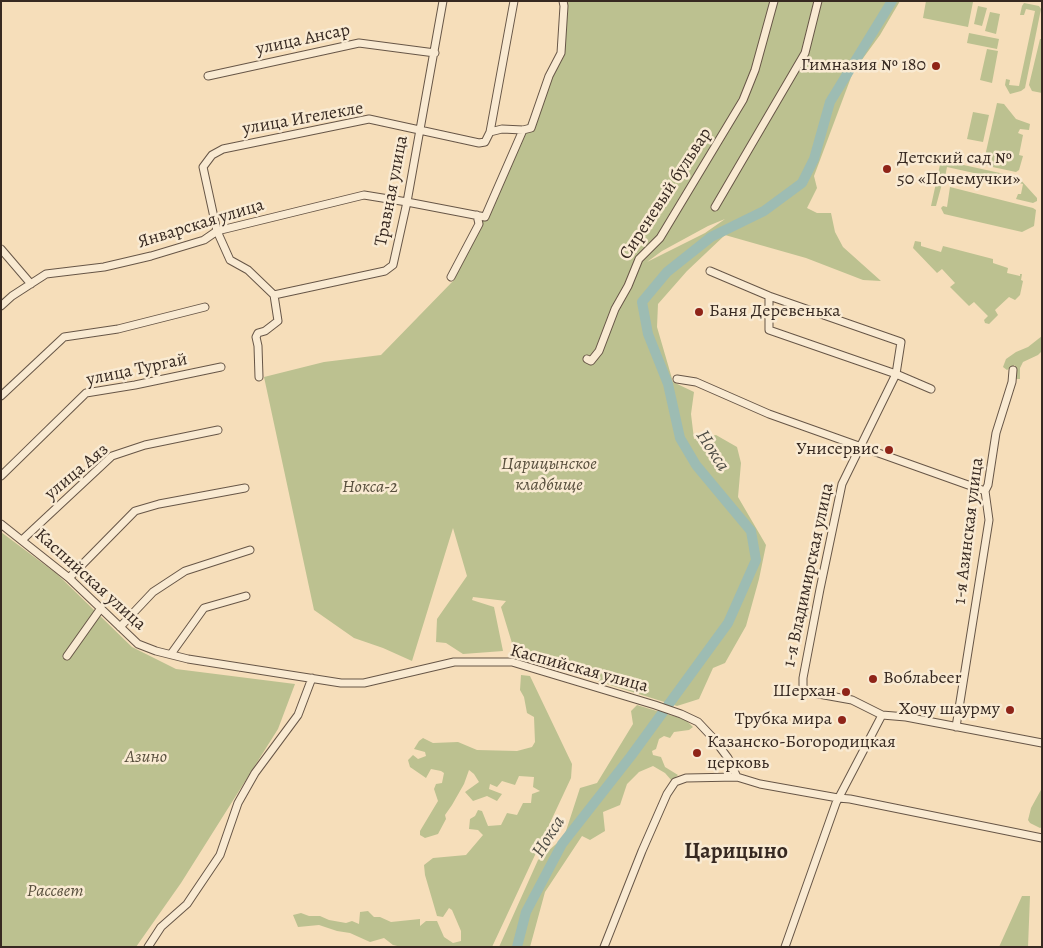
<!DOCTYPE html>
<html>
<head>
<meta charset="utf-8">
<style>
  body { margin:0 }
  #map { position:relative; width:1043px; height:948px; overflow:hidden; background:#f6deba; font-family:Alegreya,serif }
  canvas { display:block }
  .frame { position:absolute; inset:0; border:2px solid #372921; pointer-events:none }
</style>
</head>
<body>
<div id="map">
<canvas width="1043" height="948"></canvas>
<div class="frame"></div>
</div>
<script>
const c = document.querySelector('canvas').getContext('2d');
c.lineJoin = 'round';
function paint(path, color) {
  c.fillStyle = color;
  c.fill(path, 'evenodd');
}
function toPath(rows) {
  const path = new Path2D();
  for (const r of rows) {
    path.moveTo(r[0], r[1]);
    for (let i = 2; i < r.length; i += 2) path.lineTo(r[i], r[i + 1]);
  }
  return path;
}
function stroke(path, color, width, dash) {
  c.strokeStyle = color;
  c.lineWidth = width;
  c.lineCap = dash ? 'butt' : 'round';
  c.setLineDash(dash || []);
  c.stroke(path);
}
function label(font, color, halo, rows, align = 'center') {
  c.font = font + ' Alegreya,serif';
  c.lineWidth = 5;
  c.setLineDash([]);
  c.textBaseline = 'middle';
  c.strokeStyle = halo;
  c.fillStyle = color;
  for (const [text, x, y, turn = 0] of rows) {
    c.save();
    c.translate(x, y);
    c.rotate((+turn || 0) * Math.PI / 180);
    c.textAlign = isNaN(turn) ? turn : align;
    if (halo) c.strokeText(text, 0, 0);
    c.fillText(text, 0, 0);
    c.restore();
  }
}
paint(toPath([
  [567,1,900,1,880,35,853,72,814,176,817,188,807,208,817,213,831,213,835,232,843,247,881,281,863,280,806,258,725,235,687,271,658,304,657,327,673,382,694,392,691,414,694,439,716,435,737,447,741,463,738,497,766,545,759,579,746,626,725,663,713,668,699,699,677,706,524,658,515,653,501,607,506,601,473,597,472,600,494,607,503,651,463,654,446,643,436,642,437,619,467,576,453,528,412,661,383,648,354,638,314,610,264,377,324,362,381,355,454,280,526,127,564,56],
  [725,219,705,233,647,262,662,251,708,226],
  [926,1,973,2,968,27,923,18],
  [1024,3,1039,6,1041,9,1025,88,1021,91,1010,94,1005,85,1006,79,1010,80,1009,85,1019,86,1035,11,1026,9,1024,15,1020,15,1022,6],
  [978,6,987,8,982,26,974,24],
  [990,12,1000,14,996,34,985,31],
  [969,33,999,39,997,49,967,43],
  [1040,39,1042,39,1042,93,1032,91,1029,85],
  [987,49,998,51,992,83,980,80],
  [997,103,1004,104,1016,119,1030,124,1029,130,1020,129,1018,133,1023,135,1019,155,1023,156,1019,170,1016,172,983,165],
  [973,112,989,115,983,142,967,139],
  [941,160,1018,177,1037,198,1037,201,1033,203,1016,199,1018,194,1021,194,1023,184,947,167,945,177,947,178,946,181,943,180,936,206,931,206],
  [950,187,1033,208,1036,210,1034,226,1022,232,944,214,941,208,943,206,947,207],
  [915,241,921,242,921,246,941,252,943,246,993,259,993,263,1008,268,1007,273,1020,276,1020,274,1022,274,1021,280,1023,281,1020,295,1015,300,1009,297,995,310,998,315,989,324,985,323,984,320,988,316,974,302,969,306,950,287,955,283,942,269,937,273,913,248],
  [1042,336,1042,351,1038,355,1023,362,1020,368,1020,379,1015,379,1015,365,1007,370,1003,367,1006,359,1016,352,1028,347],
  [1,532,57,574,132,647,176,669,295,684,278,729,181,883,136,947,1,947],
  [521,675,530,676,572,764,571,778,492,947,402,947,393,945,384,938,370,942,350,933,337,931,319,925,298,927,293,915,301,913,309,916,320,916,329,920,346,923,352,921,359,924,360,912,368,911,374,917,380,917,391,922,420,919,420,926,426,921,437,921,444,937,453,943,461,941,461,931,452,910,449,908,443,917,437,916,425,875,424,865,433,858,466,855,483,835,478,830,469,829,470,819,475,816,478,810,482,811,488,826,501,825,507,813,517,815,523,803,531,803,532,794,540,791,533,787,534,777,519,776,515,785,502,781,497,787,490,784,489,789,502,794,497,801,487,796,473,801,465,792,479,782,474,774,469,770,464,784,452,805,445,815,446,819,438,834,425,838,420,835,420,831,438,801,434,789,436,784,442,783,444,773,441,771,431,769,426,778,410,767,408,760,413,755,418,759,426,756,425,752,414,749,419,741,423,738,433,743,458,742,477,750,517,751,532,747,535,742,534,717,527,713,524,697,520,690],
  [637,705,686,720,693,727,689,730,674,732,670,738,664,736,659,739,656,749,652,751,653,755,661,757,665,767,678,775,672,781,665,773,653,766,639,772,627,784,620,805,603,812,605,831,590,840,582,836,545,892,530,947,499,947,538,860,564,837,580,788,597,783,633,724,631,711],
  [1042,788,1042,827,1040,828,1030,823,1028,820,1031,808],
  [1022,896,1030,896,1028,947,999,947]
]), '#bcc190');
stroke(toPath([
  [517,947,526,912,562,844,631,756,728,623,756,560,751,531,696,465,680,438,668,384,648,334,642,302,667,272,711,237,764,211,802,183,814,159,830,102,892,1]
]), '#9dbcb3', 10);
const minor = toPath([
  [208,76,359,43,435,53],
  [490,132,502,129,523,130,531,128,549,76,561,53,564,6,563,1],
  [715,207,805,53,818,1],
  [1,249,31,284],
  [710,271,769,296,901,342,896,374,842,484,820,589,803,678,803,689,813,693,852,700,882,715,906,717,1042,743],
  [451,277,479,224,477,215],
  [274,295,385,271,393,265,407,202,443,1],
  [769,296,769,330,896,374,931,389],
  [1,306,12,296,46,274,104,267,151,256,204,240,217,231,364,195,407,202,485,217,523,130],
  [587,359,591,361,599,351,615,309,628,286,639,259,660,238,743,100,755,70,774,1],
  [259,377,258,346,256,337,258,333,265,331,278,321,274,295,248,270,230,260,217,231,203,167,212,155,223,149,369,119,479,143,485,142,490,132,514,1],
  [677,379,696,382,769,414,985,491],
  [1,396,64,337,118,329,205,307],
  [1,476,86,393,135,385,221,367],
  [1,524,69,578,138,644,156,651,188,659,341,683,364,683,454,662,512,662,655,705,681,714,698,722,713,738,728,758,737,777,760,784,838,798,850,799,1042,838],
  [22,540,112,456,145,445,218,430],
  [69,578,135,511,159,504,245,488],
  [120,627,153,592,185,571,250,550],
  [171,654,204,608,246,596],
  [67,656,101,608],
  [956,727,989,520,985,491,988,485,996,433,1012,382,1013,370],
  [148,947,161,927,187,904,193,895,220,855,238,803,255,773,298,715,312,678],
  [604,947,642,851,667,794,675,782,686,778,737,777],
  [785,947,836,803,882,715]
]);
stroke(minor, '#675647', 9);
stroke(minor, '#f9ead2', 7);
for (const [x, y, r, color] of [
  [936,66,5,"#8f2418"],
  [887,169,5,"#8f2418"],
  [699,312,5,"#8f2418"],
  [889,450,5,"#8f2418"],
  [873,679,5,"#8f2418"],
  [846,692,5,"#8f2418"],
  [1010,710,5,"#8f2418"],
  [842,720,5,"#8f2418"],
  [697,753,5,"#8f2418"]
]) {
  const dot = new Path2D();
  dot.arc(x, y, r, 0, 2 * Math.PI);
  c.fillStyle = color;
  c.fill(dot);
  stroke(dot, '#f9ead2', 2);
}
label('18px', '#372921', '#f9ead2', [
  ["улица Ансар",303,40,-12],
  ["улица Игелекле",303,119,-10],
  ["Травная улица",392,191,-79],
  ["Сиреневый бульвар",666,194,-57],
  ["Январская улица",201,224,-17],
  ["улица Тургай",137,370,-12],
  ["улица Аяз",77,472,-40],
  ["1-я Азинская улица",969,531,-83],
  ["1-я Владимирская улица",809,575,-78],
  ["Каспийская улица",90,580,42],
  ["Каспийская улица",579,669,15]
]);
label('18px', '#372921', '#f9ead2', [
  ["Гимназия № 180",926,66],
  ["Детский сад №",897,159,"left"],
  ["50 «Почемучки»",897,180,"left"],
  ["Баня Деревенька",709,312,"left"],
  ["Унисервис",879,450],
  ["Воблаbeer",883,679,"left"],
  ["Шерхан",836,692],
  ["Хочу шаурму",1000,710],
  ["Трубка мира",832,720],
  ["Казанско-Богородицкая",707,743,"left"],
  ["церковь",707,764,"left"]
], 'right');
label('italic 18px', '#584f3d', '#f9ead2', [
  ["Царицынское",549,465],
  ["кладбище",549,486],
  ["Нокса-2",370,488],
  ["Азино",146,758],
  ["Рассвет",55,892]
]);
label('italic 19px', '#504e46', '#f9ead2', [
  ["Нокса",712,451,57],
  ["Нокса",549,837,-58]
]);
label('bold 22px', '#372921', '#f9ead2', [
  ["Царицыно",736,853]
]);
</script>
</body>
</html>
